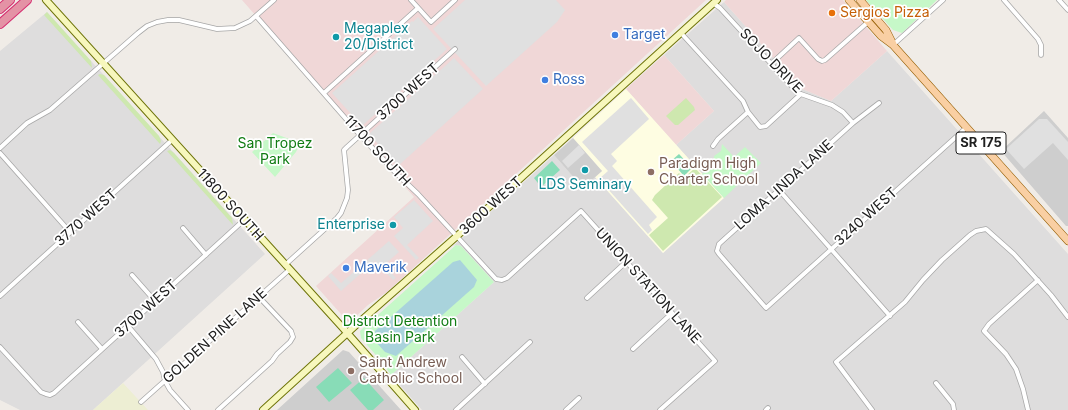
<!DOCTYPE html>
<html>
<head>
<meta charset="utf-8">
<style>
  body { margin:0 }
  canvas { display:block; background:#f0ece7 }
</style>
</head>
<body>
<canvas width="1068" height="410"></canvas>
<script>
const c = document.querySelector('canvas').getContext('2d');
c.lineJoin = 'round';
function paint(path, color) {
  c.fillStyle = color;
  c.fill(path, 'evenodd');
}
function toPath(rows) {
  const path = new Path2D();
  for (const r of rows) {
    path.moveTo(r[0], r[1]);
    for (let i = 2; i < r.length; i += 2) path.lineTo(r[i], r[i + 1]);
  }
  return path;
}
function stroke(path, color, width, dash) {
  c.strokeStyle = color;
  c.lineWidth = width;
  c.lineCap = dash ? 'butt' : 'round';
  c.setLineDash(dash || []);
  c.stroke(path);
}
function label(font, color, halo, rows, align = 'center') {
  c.font = font + ' Inter,sans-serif';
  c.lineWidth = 3.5;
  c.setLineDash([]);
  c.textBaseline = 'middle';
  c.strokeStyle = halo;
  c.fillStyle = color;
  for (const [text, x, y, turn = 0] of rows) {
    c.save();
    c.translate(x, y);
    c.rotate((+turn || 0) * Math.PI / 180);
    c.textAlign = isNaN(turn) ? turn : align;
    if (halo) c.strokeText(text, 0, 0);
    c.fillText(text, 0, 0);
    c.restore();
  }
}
paint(toPath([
  [724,2,800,88,831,101,887,51,1068,254,1068,410,422,410,391,375,494,282,461,246,456,245,453,246,554,155,583,188,595,177,663,253,723,198,676,145,714,111,664,55],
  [47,12,265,254,93,410,20,410,0,400,0,51]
]), '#dedddd');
paint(toPath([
  [242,0,706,0,387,292,368,305,349,323,316,286,414,197],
  [726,0,843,0,887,51,831,101,800,88,724,2],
  [664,55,714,111,676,145,626,89]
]), '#f0d7d7');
paint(toPath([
  [626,89,724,198,663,253,595,177,602,171,573,138]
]), '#fefde2');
paint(toPath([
  [1044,111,1068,138,1068,226,1066,226,1001,151],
  [573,138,602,171,583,188,554,155],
  [343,350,349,352,401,410,277,410]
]), '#cecece');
paint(toPath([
  [123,383,148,410,93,410]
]), '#edeed3');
paint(toPath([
  [47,12,91,61,92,68,44,15],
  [100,74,104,75,159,136,161,141,160,144,98,75],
  [686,98,694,107,695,110,678,125,675,125,666,116],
  [170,150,174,153,232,218,233,225,167,151],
  [695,168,722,197,663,251,649,235,668,218,652,200,655,195,679,173,684,178]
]), '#cee8af');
paint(toPath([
  [866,0,937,0,902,33,893,30],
  [273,133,300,143,296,152,275,177,252,152],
  [722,144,734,157,745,147,761,163,724,198,702,174,713,165,714,156,721,151],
  [456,245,461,246,494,282,391,375,381,361,361,338,360,331]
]), '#c6f8c8');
paint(toPath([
  [679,154,692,168,684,176,671,161],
  [552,161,560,170,541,187,534,178],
  [338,368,352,383,329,402,316,387],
  [364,378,384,400,373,410,368,410,350,390]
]), '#88dcb7');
paint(toPath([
  [465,0,556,0,565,10,557,22,486,86,433,29],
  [418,17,447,49,362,126,332,93,412,21,413,22],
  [454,58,483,89,398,166,369,134],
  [631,98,649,119,611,154,617,161,612,166,657,217,649,225,652,230,648,234,599,179,608,171,582,142],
  [1039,119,1047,119,1068,142,1068,160,1053,143,1024,169,1006,149],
  [579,145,585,153,568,168,562,161],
  [414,200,433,221,407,245,419,258,416,260,394,236,403,228,394,217],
  [389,241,399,252,384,265,396,278,393,280,375,261,341,291,328,276,331,273,341,283]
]), '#e0e0e0');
paint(toPath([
  [460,260,477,280,474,287,396,356,385,352,376,342,375,331,453,262]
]), '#a9d3dc');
const minor = toPath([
  [411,0,431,22,455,0],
  [1004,0,1038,39,1041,45,1041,55],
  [1059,0,1068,10],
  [713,3,720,8,798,93,832,105,843,112,853,123],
  [256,16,360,135,397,174,418,194,496,279,502,280,507,278,581,211,715,361,660,410],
  [681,33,743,101,748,112,760,127,766,126,801,94],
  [893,45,943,0],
  [771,64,799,38,818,59,822,61,825,60,868,22],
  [324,93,418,8],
  [879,103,853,123,719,244,717,251,719,254,766,308,967,127],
  [713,146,718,139,748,112],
  [0,148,27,123,50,110,138,33,147,26,157,22,168,20,179,20,217,29,235,28,250,21,274,0],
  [0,153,70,232],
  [779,190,890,316],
  [183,228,206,255],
  [285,265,337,218,341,213,347,198,348,190,344,150,347,147,455,49],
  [132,275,155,301],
  [0,296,172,140],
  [587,298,626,262],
  [78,322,102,349],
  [128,326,156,359,163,372,165,381,170,390,188,410],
  [0,347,41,392,46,394,50,395,54,393,244,220],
  [633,349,671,314],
  [462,357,485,384],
  [936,383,953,404,954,410],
  [141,402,289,270],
  [218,410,272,361,277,354,290,342,293,337,291,331,259,297],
  [456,410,530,342],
  [566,410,579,398],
  [766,410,768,408],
  [872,410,836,362,905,302,923,280,942,260,970,235,976,231,986,229,1014,254,1051,295,1068,317],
  [1028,410,1023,389,1016,369,1006,354,984,331,989,324,1038,280]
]);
const secondary = toPath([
  [46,0,342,327,415,410],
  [263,410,355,326,457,236,717,0]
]);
const primary = toPath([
  [849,0,881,36,893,45,1068,241],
  [860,0,886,30,893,44]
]);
const motorway = toPath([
  [0,9,10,0],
  [0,24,27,0]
]);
stroke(minor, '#a7a7a7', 5.5);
stroke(secondary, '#6f7509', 8);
stroke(primary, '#965f05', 8);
stroke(motorway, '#d52d6f', 10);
stroke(minor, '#fff', 4);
stroke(secondary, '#f7f7bd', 6);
stroke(primary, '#f9cfa3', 7);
stroke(motorway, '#e492a5', 8);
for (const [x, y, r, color] of [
  [832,13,4,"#e8710a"],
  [615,35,4,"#3f7fe0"],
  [336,37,4,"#0f9aa8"],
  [545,80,4,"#3f7fe0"],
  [585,170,4,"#0f9aa8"],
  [651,172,4,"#8d6e63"],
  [393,225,4,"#0f9aa8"],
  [346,268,4,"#3f7fe0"],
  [351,371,4,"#8d6e63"]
]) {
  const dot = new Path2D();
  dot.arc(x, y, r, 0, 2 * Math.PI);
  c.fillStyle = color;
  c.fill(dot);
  stroke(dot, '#fff', 1.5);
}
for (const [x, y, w] of [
  [981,143,50]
]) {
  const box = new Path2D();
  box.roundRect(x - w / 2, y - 11, w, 22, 3);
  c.fillStyle = '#fff';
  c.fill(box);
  stroke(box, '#202020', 1);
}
label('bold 13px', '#202020', null, [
  ["SR 175",981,143]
]);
label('14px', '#c56008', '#fff', [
  ["Sergios Pizza",840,13]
], 'left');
label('14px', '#0d838f', '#fff', [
  ["Megaplex",344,29],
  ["20/District",344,45],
  ["LDS Seminary",585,185,"center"],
  ["Enterprise",385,225,"right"]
], 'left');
label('14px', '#366cbe', '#fff', [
  ["Target",623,35],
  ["Ross",553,80],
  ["Maverik",354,268]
], 'left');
label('14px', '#202020', '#fff', [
  ["SOJO DRIVE",771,61,46],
  ["3700 WEST",408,92,-42],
  ["11700 SOUTH",377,151,47],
  ["LOMA LINDA LANE",784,185,-42],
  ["11800 SOUTH",230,205,48],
  ["3600 WEST",491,206,-42],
  ["3240 WEST",866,217,-42],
  ["3770 WEST",86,218,-42],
  ["UNION STATION LANE",648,286,48],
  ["3700 WEST",146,309,-42],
  ["GOLDEN PINE LANE",215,336,-42]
]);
label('14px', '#107c13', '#fff', [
  ["San Tropez",275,144],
  ["Park",275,160],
  ["District Detention",400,322],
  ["Basin Park",400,338]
]);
label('14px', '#785e54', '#fff', [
  ["Paradigm High",659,164],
  ["Charter School",659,180],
  ["Saint Andrew",359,363],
  ["Catholic School",359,379]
], 'left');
</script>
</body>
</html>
